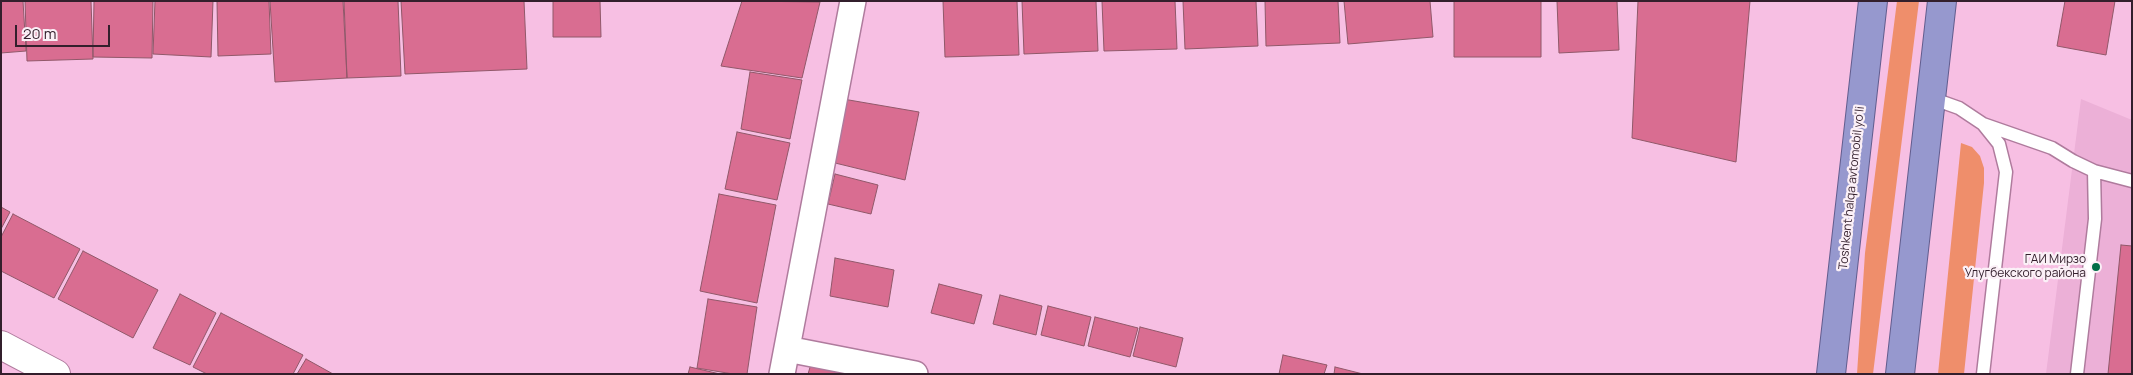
<!DOCTYPE html>
<html>
<head>
<meta charset="utf-8">
<style>
  body { margin:0 }
  #map { position:relative; width:2133px; height:375px; overflow:hidden; background:#f7bfe3; font-family:Manrope,sans-serif }
  canvas { display:block }
  .frame { position:absolute; inset:0; border:2px solid #331f2c; pointer-events:none }
  .scale { position:absolute; left:15px; top:25px; width:95px; height:22px; box-sizing:border-box; border:2px solid #331f2c; border-top:0; padding-left:6px; font-size:15px; line-height:18px; white-space:nowrap; color:#331f2c; -webkit-text-stroke:4px #fbf0f7; paint-order:stroke }
</style>
</head>
<body>
<div id="map">
<canvas width="2133" height="375"></canvas>
<div class="frame"></div>
<div class="scale">20 m</div>
</div>
<script>
const c = document.querySelector('canvas').getContext('2d');
c.lineJoin = 'round';
function paint(path, color) {
  c.fillStyle = color;
  c.fill(path, 'evenodd');
}
function toPath(rows) {
  const path = new Path2D();
  for (const r of rows) {
    path.moveTo(r[0], r[1]);
    for (let i = 2; i < r.length; i += 2) path.lineTo(r[i], r[i + 1]);
  }
  return path;
}
function stroke(path, color, width, dash) {
  c.strokeStyle = color;
  c.lineWidth = width;
  c.lineCap = dash ? 'butt' : 'round';
  c.setLineDash(dash || []);
  c.stroke(path);
}
function label(font, color, halo, rows, align = 'center') {
  c.font = font + ' Manrope,sans-serif';
  c.lineWidth = 4.5;
  c.setLineDash([]);
  c.textBaseline = 'middle';
  c.strokeStyle = halo;
  c.fillStyle = color;
  for (const [text, x, y, turn = 0] of rows) {
    c.save();
    c.translate(x, y);
    c.rotate((+turn || 0) * Math.PI / 180);
    c.textAlign = isNaN(turn) ? turn : align;
    if (halo) c.strokeText(text, 0, 0);
    c.fillText(text, 0, 0);
    c.restore();
  }
}
paint(toPath([
  [2081,99,2132,120,2132,374,2046,374]
]), '#ecb0d7');
paint(toPath([
  [1897,1,1919,1,1873,374,1857,374,1865,253],
  [1961,143,1972,147,1980,156,1984,168,1984,183,1964,374,1938,374]
]), '#ef8e6b');
const building = toPath([
  [1,1,23,1,26,51,1,53,1,1],
  [25,1,91,1,93,59,27,61,25,1],
  [94,1,153,1,152,58,93,57,94,1],
  [155,1,213,1,211,57,153,54,155,1],
  [217,1,269,1,271,54,218,56,217,1],
  [270,1,343,1,347,78,275,82,270,1],
  [344,1,398,1,401,76,347,78,344,1],
  [401,1,524,1,527,69,405,74,401,1],
  [553,1,600,1,601,37,553,37,553,1],
  [742,1,820,2,802,78,721,66,742,1],
  [943,1,1017,1,1019,55,945,57,943,1],
  [1022,1,1096,1,1098,51,1024,54,1022,1],
  [1102,1,1175,1,1177,49,1104,51,1102,1],
  [1183,1,1256,1,1258,46,1185,49,1183,1],
  [1265,1,1338,1,1340,43,1266,46,1265,1],
  [1344,1,1430,1,1433,37,1348,44,1344,1],
  [1454,1,1541,1,1541,57,1454,57,1454,1],
  [1557,1,1617,1,1619,50,1559,53,1557,1],
  [1638,1,1750,1,1736,162,1632,138,1638,1],
  [2065,1,2115,1,2106,55,2057,46,2065,1],
  [750,72,802,80,790,139,741,129,750,72],
  [843,99,919,112,905,180,831,162,843,99],
  [737,132,790,143,777,200,725,189,737,132],
  [835,174,878,185,871,214,828,204,835,174],
  [719,194,776,205,757,303,700,291,719,194],
  [1,207,10,212,1,229,1,207],
  [13,214,80,249,54,298,1,271,1,237,13,214],
  [2121,245,2132,246,2132,374,2108,374,2121,245],
  [83,251,158,290,133,338,58,299,83,251],
  [835,258,894,270,888,307,830,296,835,258],
  [939,284,982,295,974,324,931,313,939,284],
  [180,294,216,313,190,365,153,348,180,294],
  [1000,295,1042,306,1036,335,993,324,1000,295],
  [708,299,757,307,747,374,733,374,697,368,708,299],
  [1048,306,1091,317,1084,346,1041,335,1048,306],
  [221,313,303,355,293,374,207,374,193,367,221,313],
  [1095,317,1138,328,1130,357,1088,346,1095,317],
  [1140,327,1183,338,1176,367,1133,356,1140,327],
  [1283,355,1327,365,1324,374,1279,374,1283,355],
  [306,359,333,374,297,374,306,359],
  [811,364,850,374,808,374,811,364],
  [690,367,720,374,688,374,690,367],
  [1335,367,1363,374,1334,374,1335,367]
]);
paint(building, '#d96d91');
stroke(building, '#905869', 1);
const service = toPath([
  [1931,98,1959,108,1983,124,1999,144,2006,172,1983,374],
  [1983,124,2052,148,2073,161,2094,171,2095,219,2077,374],
  [2094,171,2132,181]
]);
const minor = toPath([
  [787,349,915,374],
  [782,374,853,1]
]);
const tertiary = toPath([
  [1,345,56,374]
]);
const trunk = toPath([
  [1831,374,1873,1],
  [1900,374,1942,1]
]);
stroke(service, '#af7b9d', 15);
stroke(minor, '#af7b9d', 28);
stroke(tertiary, '#af7b9d', 30);
stroke(trunk, '#625d8e', 30);
stroke(service, '#fff', 12);
stroke(minor, '#fff', 25);
stroke(tertiary, '#fff', 28);
stroke(trunk, '#9698ce', 28);
for (const [x, y, r, color] of [
  [2096,267,5,"#006e47"]
]) {
  const dot = new Path2D();
  dot.arc(x, y, r, 0, 2 * Math.PI);
  c.fillStyle = color;
  c.fill(dot);
  stroke(dot, '#fbf0f7', 2);
}
label('12px', '#331f2c', '#fbf0f7', [
  ["Toshkent halqa avtomobil yo'li",1852,188,-84]
]);
label('12px', '#331f2c', '#fbf0f7', [
  ["ГАИ Мирзо",2086,260],
  ["Улугбекского района",2086,274]
], 'right');
</script>
</body>
</html>
